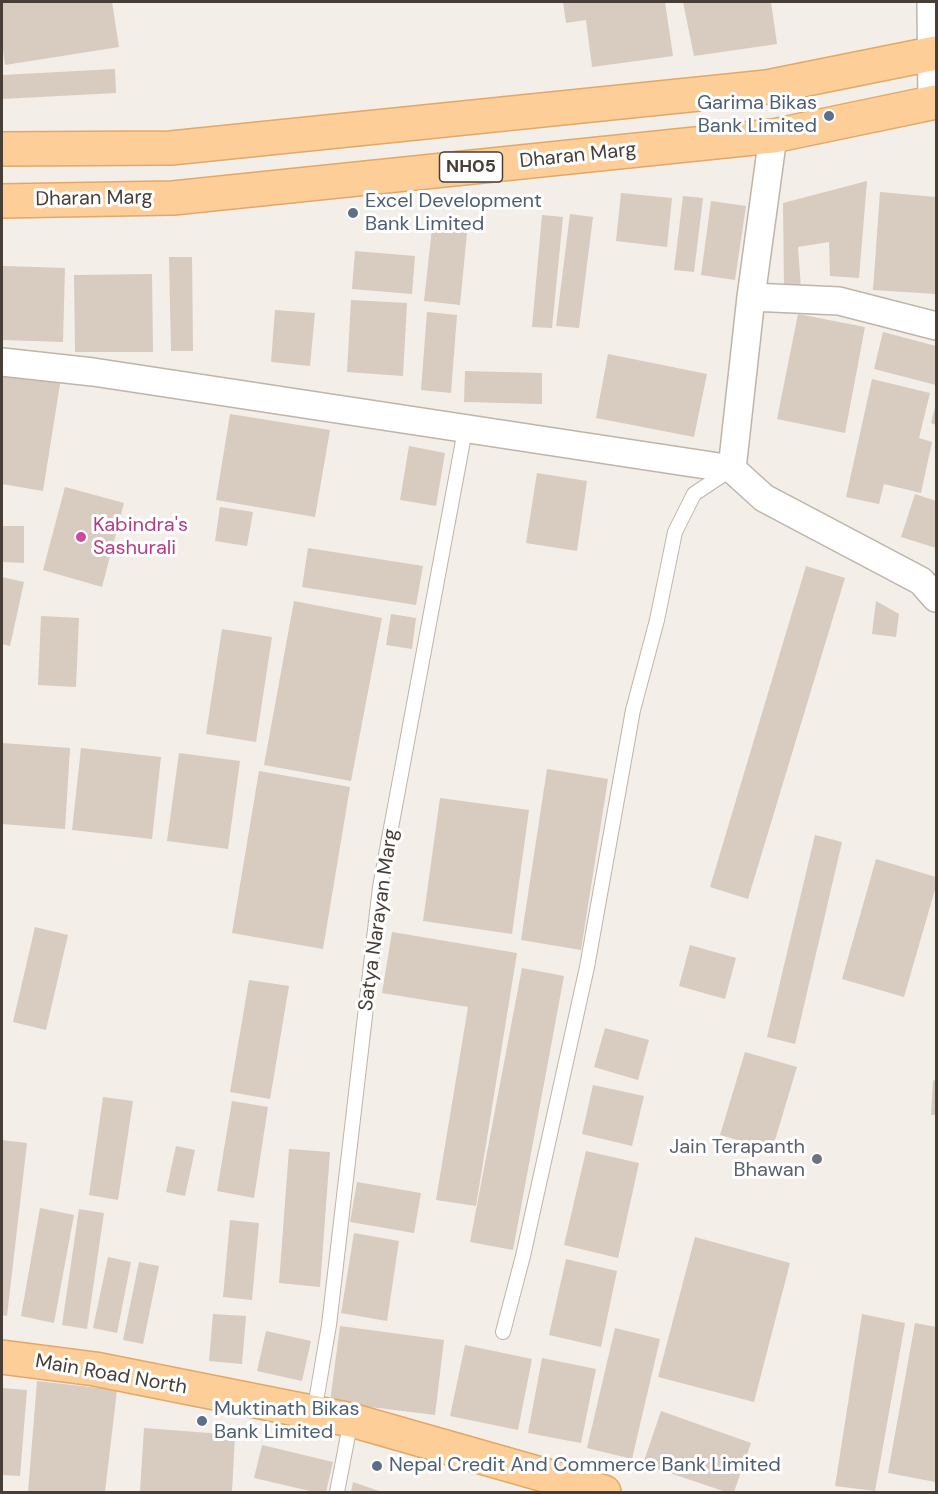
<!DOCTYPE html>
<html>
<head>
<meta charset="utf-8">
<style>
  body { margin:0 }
  #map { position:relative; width:938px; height:1494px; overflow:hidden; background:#f4eee8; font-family:"DM Sans",sans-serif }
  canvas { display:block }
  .frame { position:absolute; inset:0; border:3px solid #473e37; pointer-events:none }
</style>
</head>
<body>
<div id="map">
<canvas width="938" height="1494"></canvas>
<div class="frame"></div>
</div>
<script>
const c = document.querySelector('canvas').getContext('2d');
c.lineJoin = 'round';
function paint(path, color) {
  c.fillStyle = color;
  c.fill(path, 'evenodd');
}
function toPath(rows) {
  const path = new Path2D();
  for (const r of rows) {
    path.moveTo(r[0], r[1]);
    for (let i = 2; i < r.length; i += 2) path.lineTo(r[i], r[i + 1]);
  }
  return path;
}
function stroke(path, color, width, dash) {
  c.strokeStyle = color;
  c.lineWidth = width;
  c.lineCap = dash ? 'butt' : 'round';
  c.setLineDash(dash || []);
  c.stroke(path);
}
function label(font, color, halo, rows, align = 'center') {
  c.font = font + ' "DM Sans",sans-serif';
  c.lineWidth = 6;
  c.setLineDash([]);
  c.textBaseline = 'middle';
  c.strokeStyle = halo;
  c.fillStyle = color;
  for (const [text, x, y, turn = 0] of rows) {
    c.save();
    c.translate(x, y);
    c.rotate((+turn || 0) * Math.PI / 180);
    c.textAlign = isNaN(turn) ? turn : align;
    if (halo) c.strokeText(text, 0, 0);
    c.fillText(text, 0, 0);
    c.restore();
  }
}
paint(toPath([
  [2,2,112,2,119,47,5,65,2,43],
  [563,2,665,2,673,56,592,67,586,20,566,23],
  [683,2,771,2,777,44,694,56],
  [115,69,116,93,2,99,2,75],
  [867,181,859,278,830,276,829,242,798,247,801,289,784,284,783,203],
  [880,192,936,197,936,294,873,290],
  [621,193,672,198,667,247,616,241],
  [683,196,703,198,694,272,674,270],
  [711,201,746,206,735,280,701,275],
  [570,214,593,217,579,328,556,326],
  [542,215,563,217,552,328,532,327],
  [433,219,468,222,460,305,424,301],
  [355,251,415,256,412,294,352,289],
  [169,257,192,257,193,351,171,351],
  [2,266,65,268,63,342,2,340],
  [152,274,153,352,75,352,74,275],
  [351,300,407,303,403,376,347,372],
  [275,310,315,313,310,366,271,362],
  [427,312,457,315,451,393,421,390],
  [798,314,865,327,845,433,777,419],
  [883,332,936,346,936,385,874,369],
  [608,354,707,374,694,437,596,418],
  [2,369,61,378,43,491,2,484],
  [465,371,542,373,542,404,464,402],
  [872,379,930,393,919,438,932,442,921,493,884,484,879,504,846,497],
  [936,403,936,425,931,423],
  [230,414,330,430,315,517,216,500],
  [409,446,445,453,436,506,400,500],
  [537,473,587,481,577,551,526,543],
  [65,487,124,503,102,587,43,570],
  [915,494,936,501,936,548,901,537],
  [220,507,253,512,247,546,215,541],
  [2,526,24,526,24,563,2,562],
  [308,548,423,566,416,605,302,587],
  [806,566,845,578,748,899,710,887],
  [2,577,24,582,10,646,2,644],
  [294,601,382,618,351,781,264,765],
  [876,601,899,614,896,637,872,634],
  [391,614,416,618,412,649,386,645],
  [41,616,79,618,76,687,38,685],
  [222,629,272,637,256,742,206,734],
  [2,743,70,748,65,829,2,824],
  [81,748,161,757,152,839,72,830],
  [179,753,240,761,228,849,167,841],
  [547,769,608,779,581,950,521,940],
  [259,771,350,787,323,949,232,933],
  [440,798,529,810,512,934,423,921],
  [815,835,842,842,795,1044,767,1037],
  [876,859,936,877,936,886,904,997,842,979],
  [35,927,68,935,46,1030,13,1022],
  [392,932,517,953,476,1206,436,1200,468,1007,382,993],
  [690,945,736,958,725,999,679,986],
  [522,968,564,976,513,1250,470,1242],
  [249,980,289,986,270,1099,230,1092],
  [605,1028,649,1040,638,1080,594,1067],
  [745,1052,797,1067,772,1150,720,1135],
  [933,1080,936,1081,936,1115,931,1115],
  [593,1085,644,1096,632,1146,582,1134],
  [103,1097,133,1101,118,1200,89,1195],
  [232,1101,268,1107,254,1198,217,1191],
  [2,1140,27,1143,7,1316,2,1315],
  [176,1146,195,1150,185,1196,166,1192],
  [289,1149,330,1152,320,1287,279,1283],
  [586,1151,639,1163,618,1258,564,1245],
  [357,1182,421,1193,414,1233,350,1222],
  [40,1208,74,1215,54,1323,21,1316],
  [79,1209,104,1213,87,1329,62,1325],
  [230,1220,259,1223,252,1300,223,1297],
  [354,1233,399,1241,387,1321,341,1313],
  [695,1237,790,1263,754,1402,658,1377],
  [108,1257,131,1262,117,1333,93,1328],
  [566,1259,617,1271,601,1347,549,1335],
  [139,1262,159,1266,143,1344,123,1340],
  [213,1314,246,1316,242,1364,209,1361],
  [862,1314,905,1323,875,1491,835,1486],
  [915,1323,936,1327,936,1482,888,1473],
  [340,1326,444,1340,435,1415,330,1402],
  [615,1328,660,1339,632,1459,587,1448],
  [266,1331,311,1341,302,1381,257,1371],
  [465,1345,532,1359,518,1430,450,1416],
  [542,1358,596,1369,581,1443,528,1433],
  [37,1381,117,1390,105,1492,28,1492],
  [2,1388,27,1390,20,1476,2,1475],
  [661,1411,751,1443,734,1492,726,1492,643,1464],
  [144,1428,235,1435,232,1492,140,1492],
  [262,1445,333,1462,326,1492,314,1492,254,1478],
  [353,1482,382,1492,351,1492]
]), '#d8cbc0');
const lane = toPath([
  [503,1332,523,1256,587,967,633,710,657,620,675,532,694,494,730,470],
  [314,1413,329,1325,380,887,465,430],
  [337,1492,351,1420]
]);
const street = toPath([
  [931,2,932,104],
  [773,136,751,297,839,301,936,326],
  [2,362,93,372,732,469,764,498,921,581,936,598],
  [732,469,751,297]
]);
const primary = toPath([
  [2,149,171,148,767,87,936,53],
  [2,201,173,198,773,136,936,102],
  [2,1357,95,1369,351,1420,604,1492]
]);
stroke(lane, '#bfb4aa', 16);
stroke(street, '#bfb4aa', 30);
stroke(primary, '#e2a867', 36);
stroke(lane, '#fff', 14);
stroke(street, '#fff', 27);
stroke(primary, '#fdce98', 33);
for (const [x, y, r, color] of [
  [829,116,6,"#5c6f8a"],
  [353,213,6,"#5c6f8a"],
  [81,537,6,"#d1479c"],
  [817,1159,6,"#6b7280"],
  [202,1421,6,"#5c6f8a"],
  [377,1466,6,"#5c6f8a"]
]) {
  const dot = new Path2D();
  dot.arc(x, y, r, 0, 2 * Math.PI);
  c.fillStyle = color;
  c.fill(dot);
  stroke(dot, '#fff', 2);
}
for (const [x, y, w] of [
  [471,167,63]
]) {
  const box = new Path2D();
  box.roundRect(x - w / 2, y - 15, w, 30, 4.5);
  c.fillStyle = '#fff';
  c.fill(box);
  stroke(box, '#473e37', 1.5);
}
label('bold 18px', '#473e37', null, [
  ["NH05",471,167]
]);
label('20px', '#4e5e75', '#fff', [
  ["Garima Bikas",817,104,"right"],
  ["Bank Limited",817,127,"right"],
  ["Excel Development",365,202],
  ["Bank Limited",365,225],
  ["Muktinath Bikas",214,1410],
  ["Bank Limited",214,1433],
  ["Nepal Credit And Commerce Bank Limited",389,1466]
], 'left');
label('20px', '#473e37', '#fff', [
  ["Dharan Marg",578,156,-6],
  ["Dharan Marg",94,199,-1],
  ["Satya Narayan Marg",379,920,-82],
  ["Main Road North",111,1375,10]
]);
label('20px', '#b23c85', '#fff', [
  ["Kabindra's",93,526],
  ["Sashurali",93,549]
], 'left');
label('20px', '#5b616d', '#fff', [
  ["Jain Terapanth",805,1148],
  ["Bhawan",805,1171]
], 'right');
</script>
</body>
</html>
